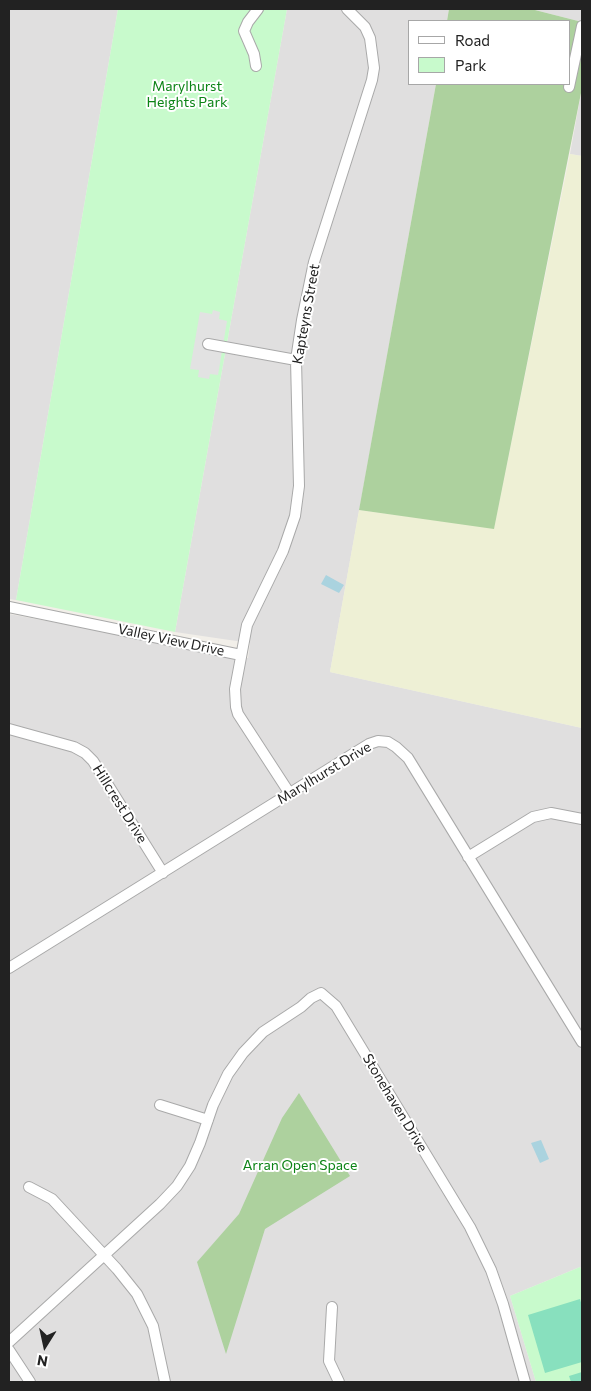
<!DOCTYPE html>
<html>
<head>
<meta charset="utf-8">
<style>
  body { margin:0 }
  #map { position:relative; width:591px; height:1391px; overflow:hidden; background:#f2efe9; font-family:Commissioner,sans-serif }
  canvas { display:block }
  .frame { position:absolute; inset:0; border:10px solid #222; pointer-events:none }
  .legend { position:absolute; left:408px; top:20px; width:162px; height:65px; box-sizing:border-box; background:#fff; border:1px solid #a7a7a7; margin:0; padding:6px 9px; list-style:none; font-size:15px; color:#222 }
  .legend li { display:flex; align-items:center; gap:10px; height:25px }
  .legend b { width:25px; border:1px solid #a7a7a7 }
  .north { position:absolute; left:20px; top:1321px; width:50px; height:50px; -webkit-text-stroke:4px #fff; paint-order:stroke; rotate:190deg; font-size:14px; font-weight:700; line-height:20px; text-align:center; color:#222 }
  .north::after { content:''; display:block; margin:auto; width:18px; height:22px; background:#222; clip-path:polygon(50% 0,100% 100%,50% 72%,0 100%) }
</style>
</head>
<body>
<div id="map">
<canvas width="591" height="1391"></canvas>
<div class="frame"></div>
<ul class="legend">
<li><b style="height:6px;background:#fff"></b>Road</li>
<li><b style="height:14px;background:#c8facc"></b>Park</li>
</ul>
<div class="north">N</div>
</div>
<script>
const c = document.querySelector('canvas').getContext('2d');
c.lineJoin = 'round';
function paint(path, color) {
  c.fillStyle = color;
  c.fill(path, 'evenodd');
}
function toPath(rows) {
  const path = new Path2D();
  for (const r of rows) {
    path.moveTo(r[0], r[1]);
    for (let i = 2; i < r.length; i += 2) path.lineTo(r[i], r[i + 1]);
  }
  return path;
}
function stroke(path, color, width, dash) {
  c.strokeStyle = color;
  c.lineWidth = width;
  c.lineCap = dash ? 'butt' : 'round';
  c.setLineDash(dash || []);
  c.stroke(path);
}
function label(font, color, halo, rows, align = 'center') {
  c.font = font + ' Commissioner,sans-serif';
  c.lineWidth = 4;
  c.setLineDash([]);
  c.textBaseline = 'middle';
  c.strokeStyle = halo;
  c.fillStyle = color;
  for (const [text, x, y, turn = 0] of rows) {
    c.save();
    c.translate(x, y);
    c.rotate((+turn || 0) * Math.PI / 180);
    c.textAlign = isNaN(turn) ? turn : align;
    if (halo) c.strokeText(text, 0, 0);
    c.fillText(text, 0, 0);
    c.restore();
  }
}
paint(toPath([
  [9,9,118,9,16,600,9,599],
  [287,9,449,9,447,21,410,21,410,84,436,84,330,672,582,728,582,1271,580,1267,510,1296,536,1382,9,1382,9,614,248,658,250,643,175,632],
  [531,9,582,9,582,22],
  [582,88,582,156,570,154]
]), '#e0dfdf');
paint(toPath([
  [570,154,582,156,582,728,330,672,359,510,494,528]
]), '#eef0d5');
paint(toPath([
  [449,9,531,9,582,22,582,88,494,529,359,510,436,84,570,84,570,21,447,21],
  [299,1093,350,1176,265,1229,226,1354,197,1262,239,1214,282,1118]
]), '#add19e');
paint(toPath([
  [118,9,287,9,175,632,16,600],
  [580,1267,582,1271,582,1382,536,1382,510,1296]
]), '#c8facc');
paint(toPath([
  [580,1299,582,1306,582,1362,545,1373,528,1315],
  [582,1372,582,1382,571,1382,569,1376]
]), '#88e0be');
paint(toPath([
  [213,310,220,312,219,319,227,321,218,375,210,374,209,379,198,377,199,370,190,369,200,312,212,314]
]), '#e2e2e2');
paint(toPath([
  [326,575,344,585,339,593,321,584],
  [541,1140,549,1159,540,1163,531,1143]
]), '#aad3df');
const minor = toPath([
  [256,66,254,54,244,31,248,22,258,9],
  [569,87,582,26],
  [208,344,296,360],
  [9,607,241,655],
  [9,729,74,747,85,753,93,761,163,873],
  [290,794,238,714,236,707,235,689,247,625,283,551,295,516,299,486,296,360,302,320,314,262,372,80,374,68,370,38,365,27,347,9],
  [468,857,533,817,551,813,582,819],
  [9,968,356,752,369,744,378,741,388,742,396,747,408,758,582,1042],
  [160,1105,208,1120],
  [29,1187,52,1199,117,1269,137,1294,153,1326,165,1382],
  [332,1307,329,1361,339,1382],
  [9,1342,160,1204,177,1186,190,1166,200,1143,213,1105,228,1074,243,1053,263,1032,301,1007,311,998,321,993,336,1006,470,1227,491,1270,503,1304,525,1382],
  [9,1350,30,1382]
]);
stroke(minor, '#a9a9a9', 12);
stroke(minor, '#fff', 10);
label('14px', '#0c8416', '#fff', [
  ["Marylhurst",187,86],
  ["Heights Park",187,102],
  ["Arran Open Space",300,1165]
]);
label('14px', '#222', '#fff', [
  ["Kapteyns Street",306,314,-80],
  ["Valley View Drive",171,640,12],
  ["Marylhurst Drive",324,773,-31],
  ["Hillcrest Drive",120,804,58],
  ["Stonehaven Drive",395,1103,59]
]);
</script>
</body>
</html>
